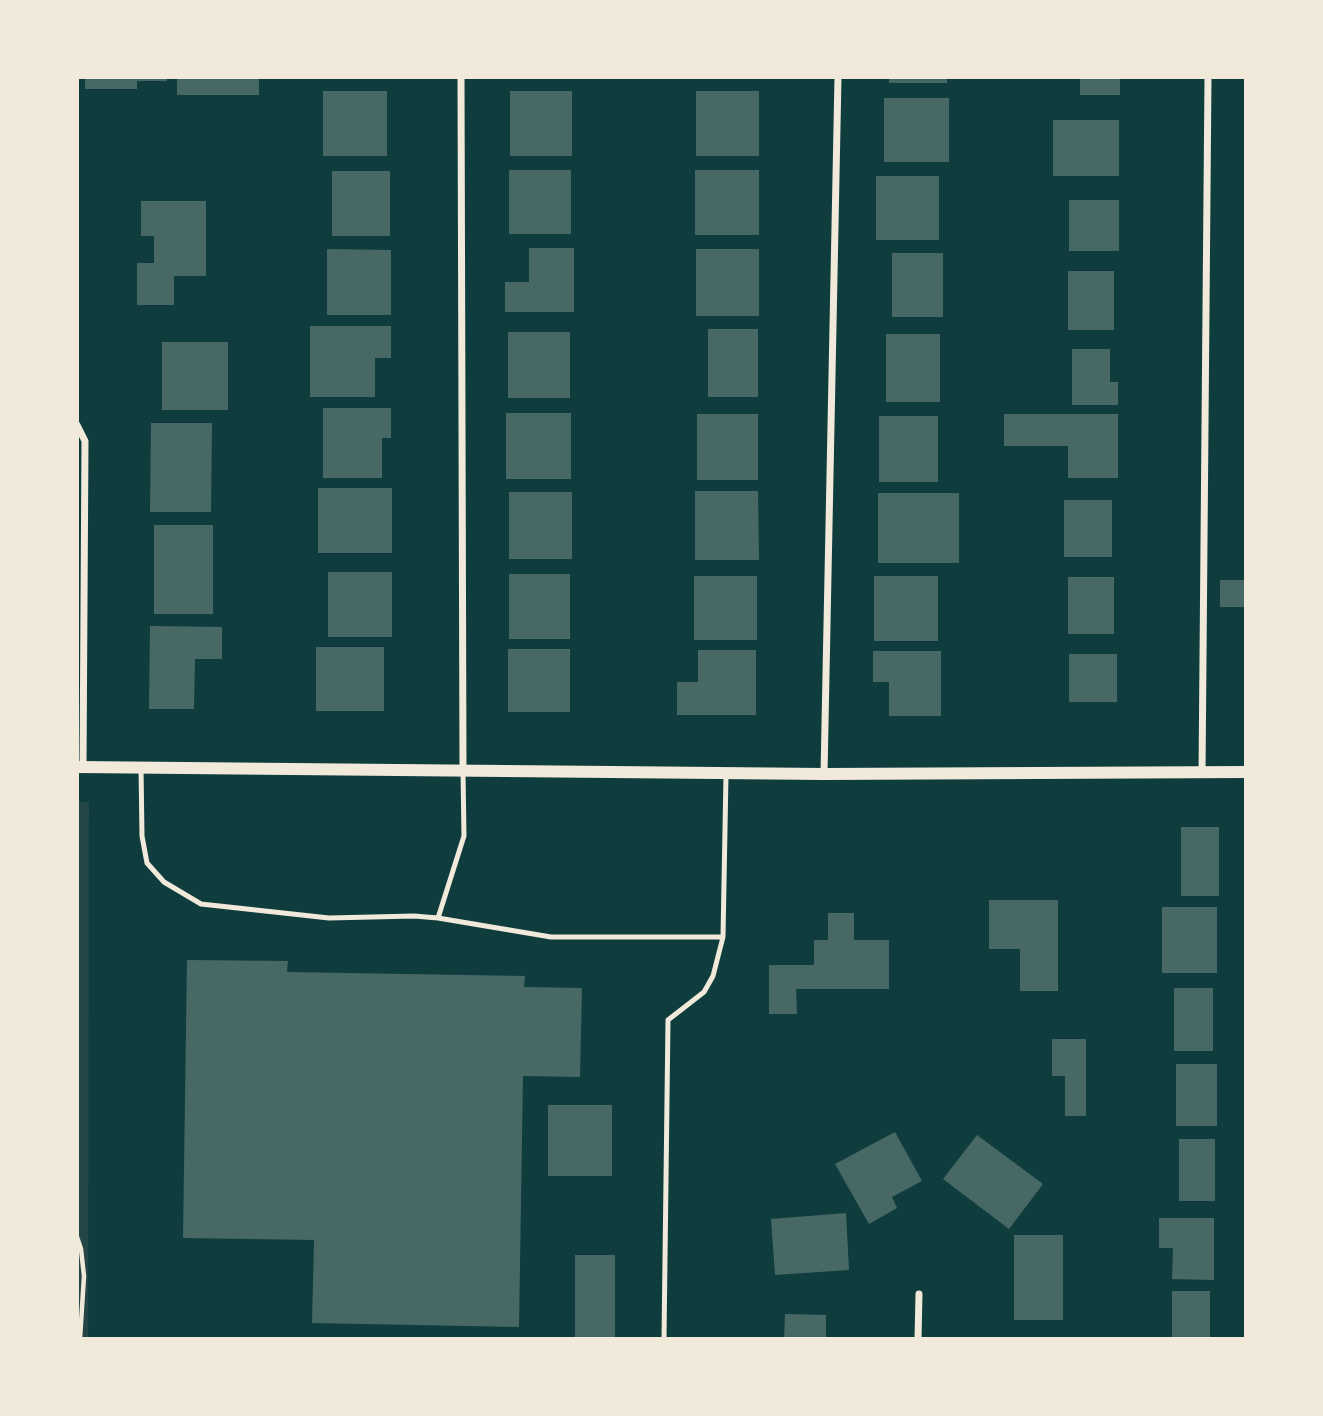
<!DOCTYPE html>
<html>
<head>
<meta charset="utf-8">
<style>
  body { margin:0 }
  #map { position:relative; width:1323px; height:1416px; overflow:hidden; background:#0f3d3e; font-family:Montserrat,sans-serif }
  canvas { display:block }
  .frame { position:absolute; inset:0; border:79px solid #f1e9da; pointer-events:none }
</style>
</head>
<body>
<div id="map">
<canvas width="1323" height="1416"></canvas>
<div class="frame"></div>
</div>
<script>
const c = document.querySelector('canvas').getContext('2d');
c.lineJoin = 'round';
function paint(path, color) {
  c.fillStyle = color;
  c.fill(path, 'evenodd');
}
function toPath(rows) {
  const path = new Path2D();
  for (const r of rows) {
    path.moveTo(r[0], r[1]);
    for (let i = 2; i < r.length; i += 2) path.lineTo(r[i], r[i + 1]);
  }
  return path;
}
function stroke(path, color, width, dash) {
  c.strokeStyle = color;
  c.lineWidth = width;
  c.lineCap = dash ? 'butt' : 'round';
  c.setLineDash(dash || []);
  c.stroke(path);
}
paint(toPath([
  [77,802,89,802,88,1339,77,1339]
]), '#244646');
paint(toPath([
  [85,77,167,77,167,81,137,81,137,89,85,89],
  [177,77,259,77,259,95,177,95],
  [889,77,947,77,947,83,889,83],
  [1080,77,1120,77,1120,95,1080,95],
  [323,91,387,91,387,156,323,156],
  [510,91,572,91,572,156,510,156],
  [696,91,759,91,759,156,696,156],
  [884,98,949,98,949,162,884,162],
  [1053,120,1119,120,1119,176,1053,176],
  [509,170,571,170,571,234,509,234],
  [695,170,759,170,759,235,695,235],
  [332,171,390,171,390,236,332,236],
  [876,176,939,176,939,240,876,240],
  [1069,200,1119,200,1119,251,1069,251],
  [141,201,206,201,206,276,174,276,174,305,137,305,137,263,154,263,154,236,141,236],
  [529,248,574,248,574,312,505,312,505,282,529,282],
  [327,249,391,250,391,315,327,315],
  [696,249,759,249,759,316,696,316],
  [892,253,943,253,943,317,892,317],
  [1068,271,1114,271,1114,330,1068,330],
  [310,326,391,326,391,358,375,358,375,397,310,397],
  [708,329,758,329,758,397,708,397],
  [508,332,570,332,570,398,508,398],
  [886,334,940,334,940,402,886,402],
  [162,342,228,342,228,410,162,410],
  [1072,349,1110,349,1110,382,1118,382,1118,405,1072,405],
  [323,408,391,408,391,438,382,438,382,478,323,478],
  [506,413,571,413,571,479,506,479],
  [697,414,758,414,758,480,697,480],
  [1004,414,1118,414,1118,478,1068,478,1068,446,1004,446],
  [879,416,938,416,938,482,879,482],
  [151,423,212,423,211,512,150,512],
  [318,488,392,488,392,553,318,553],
  [695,491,758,491,759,560,695,560],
  [509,492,572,492,572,559,509,559],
  [878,493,959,493,959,563,878,563],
  [1064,500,1112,500,1112,557,1064,557],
  [154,525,213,525,213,614,154,614],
  [328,572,392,572,392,637,328,637],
  [509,574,570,574,570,639,509,639],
  [694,576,757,576,757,640,694,640],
  [874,576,938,576,938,641,874,641],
  [1068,577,1114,577,1114,634,1068,634],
  [1220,580,1246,580,1246,607,1220,607],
  [150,626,222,627,222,659,195,659,194,709,149,709],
  [316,647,384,647,384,711,316,711],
  [508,649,570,649,570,712,508,712],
  [698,650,756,650,756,715,677,715,677,682,698,682],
  [873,651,941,651,941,716,889,716,889,682,873,682],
  [1069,654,1117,654,1117,702,1069,702],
  [1181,827,1219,827,1219,896,1181,896],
  [989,900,1058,900,1058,991,1020,991,1020,949,989,949],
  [1162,907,1217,907,1217,973,1162,973],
  [828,913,854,913,854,940,889,940,889,989,796,989,797,1014,769,1014,769,965,814,965,814,940,828,940],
  [187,960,288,961,287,972,525,976,524,987,582,988,580,1077,523,1076,519,1327,312,1323,314,1240,183,1238],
  [1174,988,1213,988,1213,1051,1174,1051],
  [1052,1039,1086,1039,1086,1116,1065,1116,1065,1076,1052,1076],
  [1176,1064,1217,1064,1217,1126,1176,1126],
  [548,1105,612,1105,612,1176,548,1176],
  [895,1132,922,1181,892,1197,897,1208,869,1224,835,1164],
  [977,1135,1043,1184,1009,1229,943,1179],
  [1179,1139,1215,1139,1215,1201,1179,1201],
  [846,1213,849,1270,775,1275,771,1219],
  [1159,1218,1214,1218,1214,1280,1172,1279,1173,1248,1159,1248],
  [1014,1235,1063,1235,1063,1320,1014,1320],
  [575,1255,615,1255,615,1337,575,1337],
  [1172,1291,1210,1291,1210,1339,1172,1339],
  [785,1314,826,1315,826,1339,784,1339]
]), '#486865');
stroke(toPath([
  [77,1237,81,1249,84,1276,80,1339]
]), '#f1e9da', 4.5);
stroke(toPath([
  [141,767,142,836,147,863,164,882,201,904,329,918,414,916,438,918,464,836,463,771],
  [438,918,551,937,723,937,726,775],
  [664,1339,668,1020,704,992,713,976,723,937]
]), '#f1e9da', 5);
stroke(toPath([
  [461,77,463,770],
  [77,425,85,441,83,767],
  [1202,773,1208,77],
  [824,774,838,77],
  [918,1339,919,1294]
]), '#f1e9da', 7);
stroke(toPath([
  [77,767,824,774,1246,772]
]), '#f1e9da', 12);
</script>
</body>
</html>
